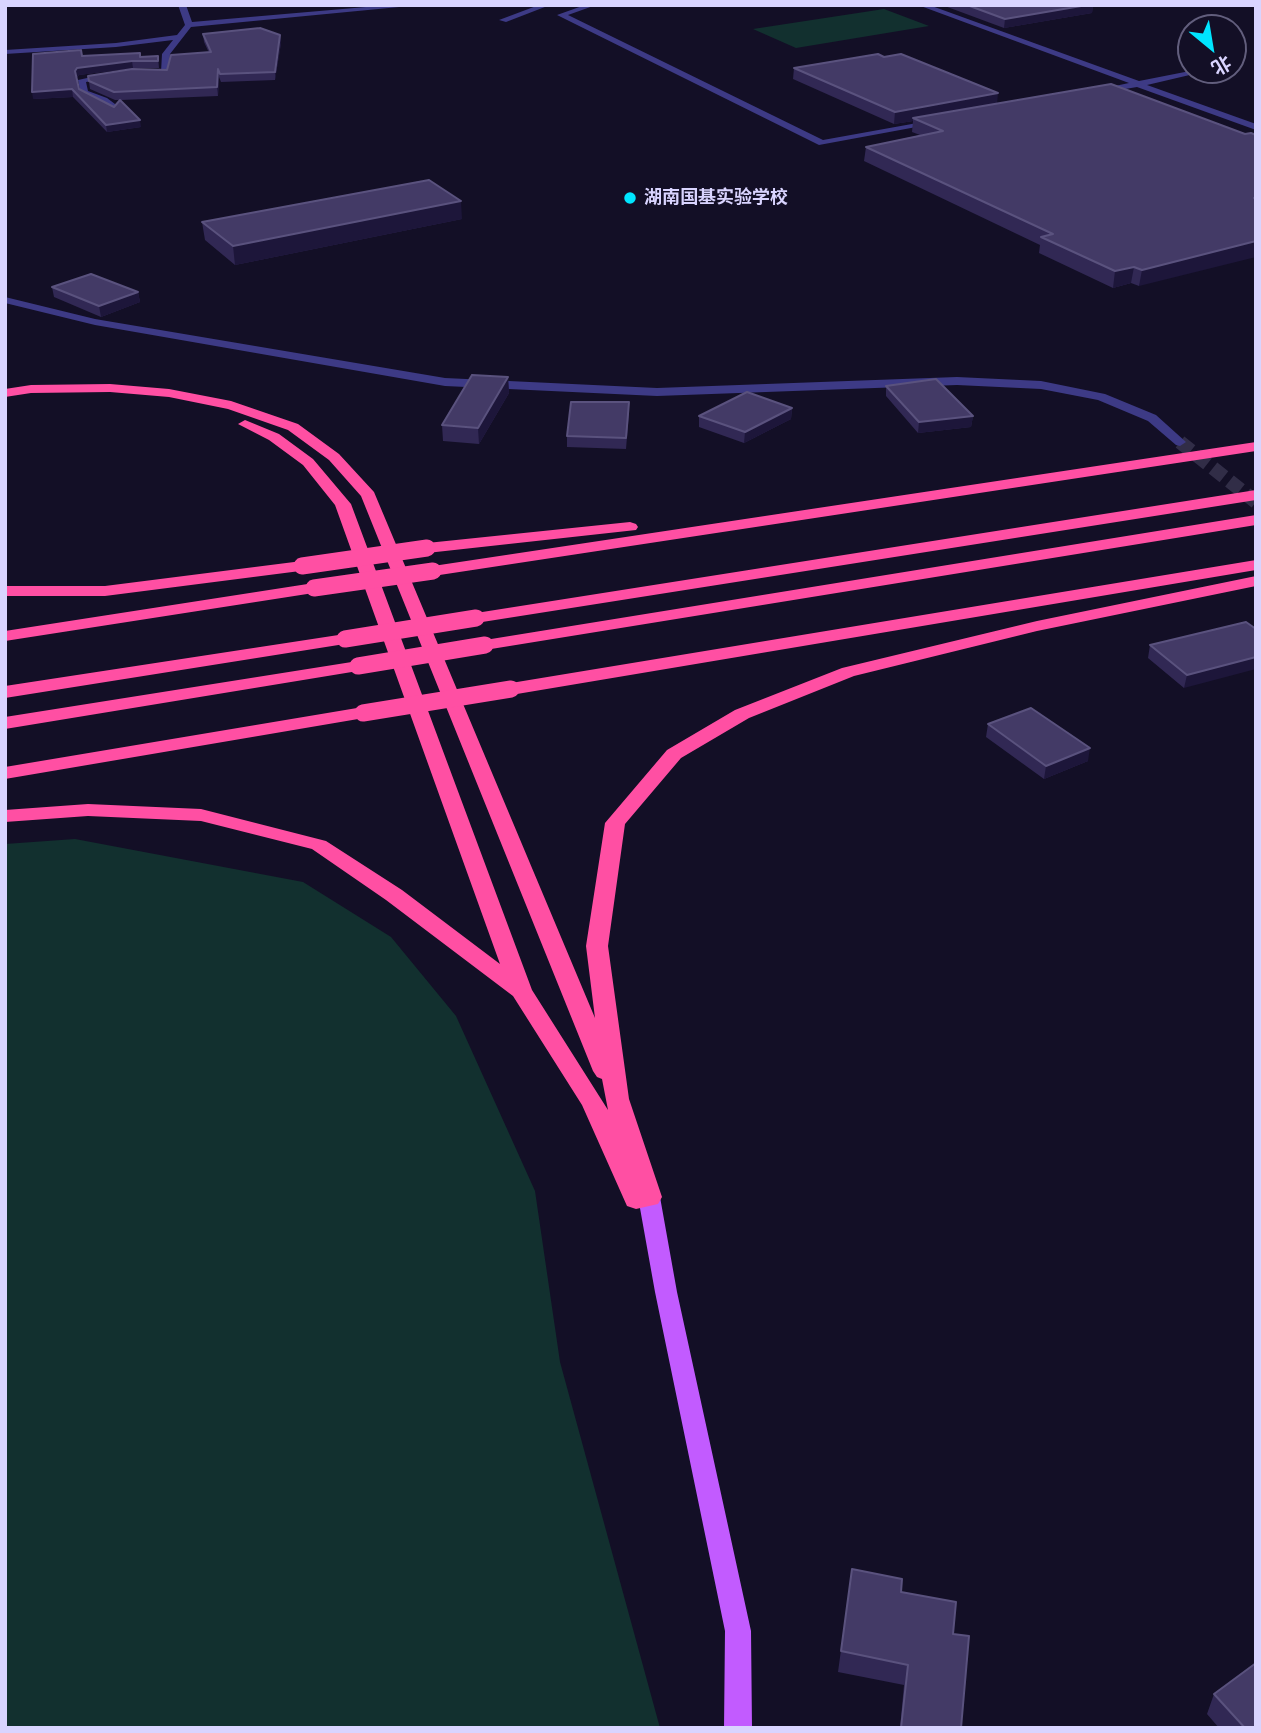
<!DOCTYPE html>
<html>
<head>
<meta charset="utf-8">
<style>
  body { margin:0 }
  #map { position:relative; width:1261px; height:1733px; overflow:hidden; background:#130f26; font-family:Raleway,"Noto Sans SC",sans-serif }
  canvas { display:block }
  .frame { position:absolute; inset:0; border:7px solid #d9d4ff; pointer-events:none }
  .north { position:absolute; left:1177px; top:14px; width:70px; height:70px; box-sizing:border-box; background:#130f26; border:2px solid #625e7d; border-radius:50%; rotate:150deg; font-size:19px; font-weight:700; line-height:28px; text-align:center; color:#d9d4ff }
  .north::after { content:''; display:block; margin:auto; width:24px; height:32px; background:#00e5ff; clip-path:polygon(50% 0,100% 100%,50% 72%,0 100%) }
</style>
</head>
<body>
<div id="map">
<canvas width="1261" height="1733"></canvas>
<div class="frame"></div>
<div class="north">北</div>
</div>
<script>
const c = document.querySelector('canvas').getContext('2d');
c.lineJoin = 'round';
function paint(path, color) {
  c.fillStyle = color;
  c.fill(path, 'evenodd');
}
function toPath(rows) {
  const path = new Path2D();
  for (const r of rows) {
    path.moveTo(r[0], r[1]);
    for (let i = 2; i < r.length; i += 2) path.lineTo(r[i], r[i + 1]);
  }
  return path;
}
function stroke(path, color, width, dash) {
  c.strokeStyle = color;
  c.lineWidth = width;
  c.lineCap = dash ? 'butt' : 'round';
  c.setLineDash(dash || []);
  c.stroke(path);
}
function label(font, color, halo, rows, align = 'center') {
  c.font = font + ' Raleway,"Noto Sans SC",sans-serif';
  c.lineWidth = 5;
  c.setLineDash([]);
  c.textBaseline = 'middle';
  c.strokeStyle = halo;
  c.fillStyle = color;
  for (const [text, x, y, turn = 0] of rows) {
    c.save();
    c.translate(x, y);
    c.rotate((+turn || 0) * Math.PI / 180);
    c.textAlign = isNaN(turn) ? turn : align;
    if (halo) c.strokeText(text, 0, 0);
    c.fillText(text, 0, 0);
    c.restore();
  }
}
paint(toPath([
  [884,9,929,26,796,48,753,29],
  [75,839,303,882,391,937,456,1016,535,1191,560,1362,660,1728,5,1728,5,844]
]), '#12302f');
stroke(toPath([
  [1180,442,1256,502]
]), '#312d47', 14, [14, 7]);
paint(toPath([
  [178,5,186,5,192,22,389,5,420,5,191,27,170,54,169,74,165,76,141,74,161,72,162,54,173,40,116,47,5,54,5,50,116,43,177,35,185,25,178,5],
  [539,5,550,5,506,22,499,20,539,5],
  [585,5,596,5,568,15,823,140,934,120,938,123,819,145,557,15,585,5],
  [918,5,929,5,1139,81,1195,70,1211,70,1147,85,1256,124,1256,130,1137,87,1096,94,1096,90,1129,83,918,5],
  [110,73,113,77,86,82,88,91,107,98,119,107,116,112,81,94,78,80,110,73],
  [5,297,95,319,445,378,657,388,957,377,1041,381,1105,394,1156,415,1186,442,1180,446,1176,445,1148,421,1098,400,1041,389,957,385,657,396,445,386,95,325,5,303,5,297]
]), '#3d3a85');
paint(toPath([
  [649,1189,657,1191,660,1197,677,1292,751,1631,752,1728,724,1728,725,1631,655,1292,638,1197,641,1191,649,1189]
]), '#c25bff');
paint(toPath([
  [110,384,169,389,231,401,298,424,339,454,374,492,595,1018,586,946,605,823,667,750,735,710,842,668,1037,621,1256,576,1256,586,1037,631,854,676,749,718,681,758,625,824,608,946,629,1099,662,1197,658,1204,636,1209,627,1206,582,1105,513,996,386,900,312,849,201,821,88,816,5,822,5,810,88,804,201,809,326,841,402,890,500,964,335,505,303,465,269,440,238,424,245,420,279,434,313,459,351,504,532,990,608,1110,602,1079,597,1077,593,1071,361,496,329,460,288,430,228,409,169,397,110,392,31,393,5,397,5,389,31,385,110,384],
  [1256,442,1256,451,433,576,425,571,433,566,1256,442],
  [1256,490,1256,500,476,623,467,618,476,613,1256,490],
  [1256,515,1256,525,485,650,476,645,485,640,1256,515],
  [630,522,636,524,638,527,636,530,427,553,419,548,427,543,630,522],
  [1256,560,1256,570,511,695,502,689,511,683,1256,560],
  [302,561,308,562,310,566,308,570,105,596,5,596,5,586,105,586,302,561],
  [314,583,320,584,323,588,320,592,5,641,5,631,314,583],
  [345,634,354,639,351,643,5,698,5,686,345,634],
  [358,661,364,662,367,666,364,670,5,729,5,717,358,661],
  [363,707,370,709,372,713,370,717,5,779,5,767,363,707]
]), '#ff4fa3');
stroke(toPath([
  [302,566,427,548],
  [314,588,433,571],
  [345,639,476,618],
  [358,666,485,645],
  [363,713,511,689]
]), '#ff4fa3', 17);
paint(toPath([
  [942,5,1093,5,1092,13,1004,28],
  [203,34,280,35,281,43,275,80,221,82,219,77,218,96,121,100,141,127,107,132,73,97,33,99,82,56,140,57,158,56,159,68,133,68,79,75,76,78,79,89,114,107,120,100,115,100,90,89,88,76,167,70,209,53,204,42],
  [794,68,997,103,1245,134,1139,286,1131,283,1113,288,1039,253,1040,245,864,161,866,147,920,135,912,132,913,121,894,124,793,79],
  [462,219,235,265,205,240,202,222],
  [52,287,138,292,140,302,101,317,54,297],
  [508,377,509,393,479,444,443,441,442,425],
  [886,386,973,416,971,427,918,433,886,396],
  [792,408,791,419,744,443,699,427,699,416],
  [629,413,626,449,567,447,567,436],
  [1246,622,1184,688,1148,658,1150,645],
  [988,724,1088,761,1044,779,986,737],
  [852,1569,901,1592,953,1634,961,1728,900,1728,904,1685,838,1672],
  [1214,1694,1256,1728,1219,1728,1207,1714]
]), '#312854');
paint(toPath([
  [1087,5,1093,5,1092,13,1004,28,1005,19],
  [280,35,281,43,275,80,275,72],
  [132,61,133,68,79,75,76,78,75,71,77,68],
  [218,69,219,77,218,96,217,87],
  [72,89,73,97,33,99,32,92],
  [998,93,997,105,913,118,913,121,894,124,895,112],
  [140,120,141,127,107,132,106,125],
  [461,201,462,219,235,265,233,246],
  [1256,241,1256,257,1139,286,1142,270],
  [1134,267,1131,283,1113,288,1115,271],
  [138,292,140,302,101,317,99,306],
  [508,377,509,393,479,444,478,428],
  [792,408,791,419,744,443,745,432],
  [973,416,971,427,918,433,919,422],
  [1256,657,1256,669,1184,688,1187,675],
  [1090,748,1088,761,1044,779,1046,766]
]), '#1d163a');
const building = toPath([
  [967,5,1087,5,1005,19,967,5],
  [260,28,280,35,275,72,220,74,218,69,217,87,114,92,89,81,88,76,132,69,167,70,171,55,211,52,203,34,260,28],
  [81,50,82,56,140,53,140,57,158,56,158,61,132,61,77,68,75,71,79,89,114,107,120,100,140,120,106,125,72,89,32,92,33,54,81,50],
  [878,54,884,57,901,54,998,93,895,112,794,68,878,54],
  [1111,84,1245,134,1251,133,1256,135,1256,197,1254,198,1256,199,1256,241,1142,270,1134,267,1115,271,1041,237,1053,234,866,147,943,131,913,118,1111,84],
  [429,180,461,201,233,246,202,222,429,180],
  [91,274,138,292,99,306,52,287,91,274],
  [472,375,508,377,478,428,442,425,472,375],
  [936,379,973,416,919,422,886,386,936,379],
  [747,392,792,408,745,432,699,416,747,392],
  [571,402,629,402,626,438,567,436,571,402],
  [1246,622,1256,629,1256,657,1187,675,1150,645,1246,622],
  [1031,708,1090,748,1046,766,988,724,1031,708],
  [852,1569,902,1579,901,1592,956,1602,953,1634,969,1636,961,1728,901,1728,908,1665,841,1651,852,1569],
  [1256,1663,1256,1728,1245,1728,1214,1694,1256,1663]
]);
paint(building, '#433a66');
stroke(building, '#5a527e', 2);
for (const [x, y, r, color] of [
  [630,198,7,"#00e5ff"]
]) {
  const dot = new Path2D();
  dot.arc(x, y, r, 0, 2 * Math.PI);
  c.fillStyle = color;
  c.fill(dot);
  stroke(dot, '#130f26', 2.5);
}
label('bold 18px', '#d9d4ff', '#130f26', [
  ["湖南国基实验学校",644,198]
], 'left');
</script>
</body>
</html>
